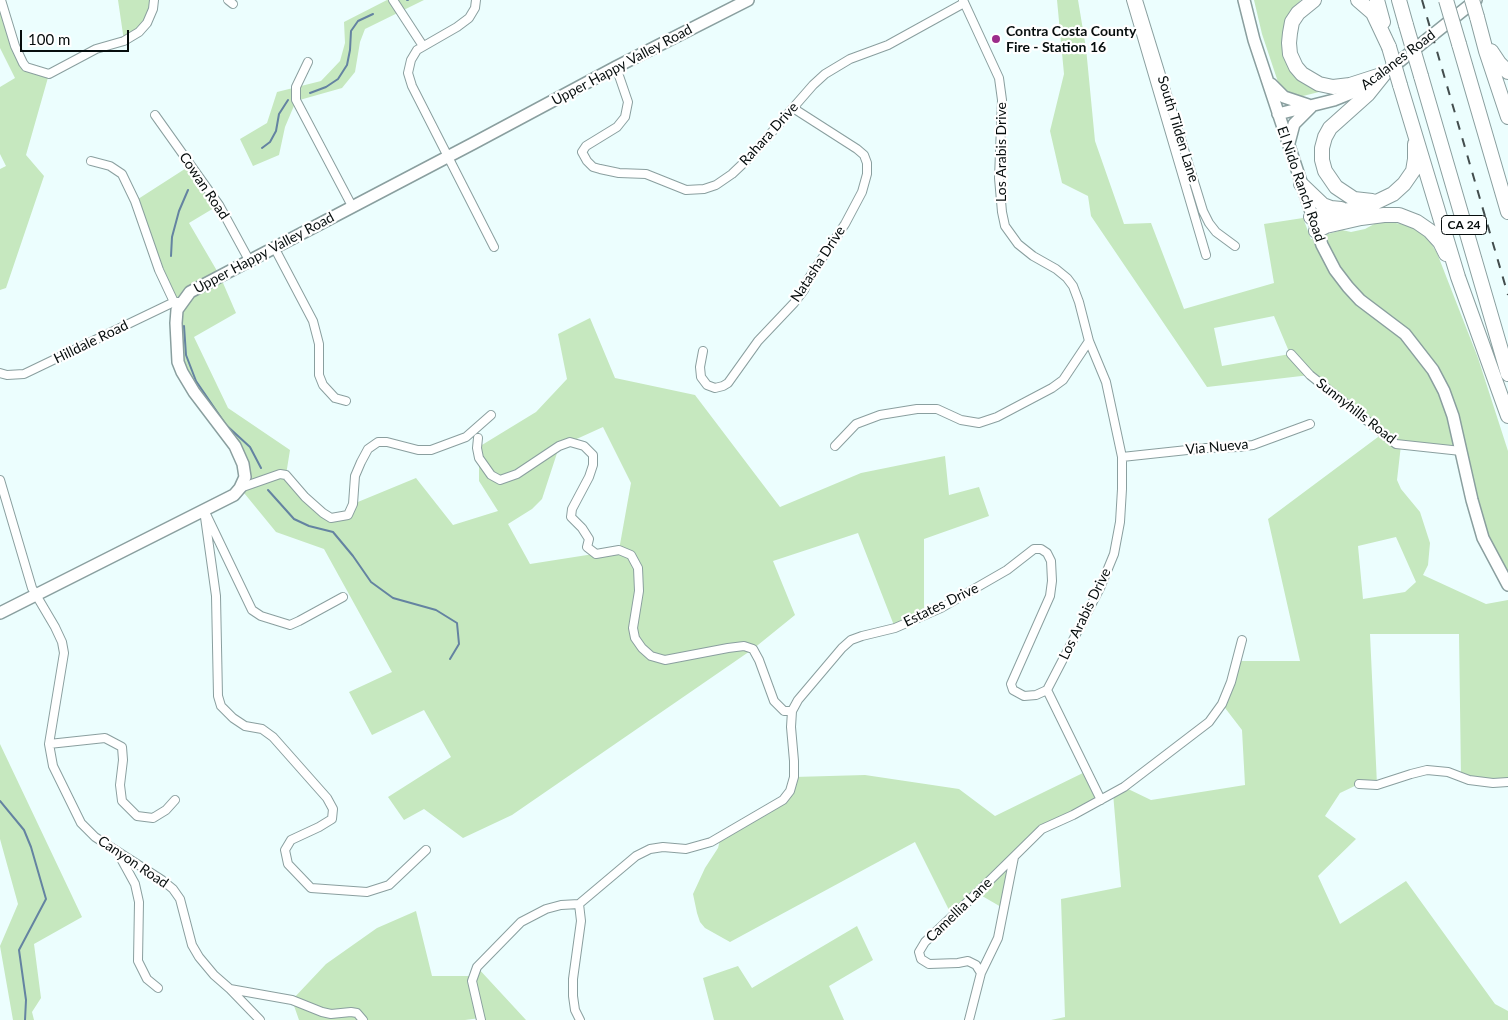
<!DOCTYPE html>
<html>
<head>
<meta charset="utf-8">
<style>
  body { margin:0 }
  #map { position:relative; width:1508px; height:1020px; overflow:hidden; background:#ecfefe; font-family:Lato,sans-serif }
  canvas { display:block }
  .scale { position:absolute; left:20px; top:30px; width:109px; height:22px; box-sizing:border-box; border:2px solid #060d0d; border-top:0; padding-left:6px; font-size:15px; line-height:18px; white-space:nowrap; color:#060d0d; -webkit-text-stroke:4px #fff; paint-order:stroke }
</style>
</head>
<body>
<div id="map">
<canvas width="1508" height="1020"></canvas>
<div class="scale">100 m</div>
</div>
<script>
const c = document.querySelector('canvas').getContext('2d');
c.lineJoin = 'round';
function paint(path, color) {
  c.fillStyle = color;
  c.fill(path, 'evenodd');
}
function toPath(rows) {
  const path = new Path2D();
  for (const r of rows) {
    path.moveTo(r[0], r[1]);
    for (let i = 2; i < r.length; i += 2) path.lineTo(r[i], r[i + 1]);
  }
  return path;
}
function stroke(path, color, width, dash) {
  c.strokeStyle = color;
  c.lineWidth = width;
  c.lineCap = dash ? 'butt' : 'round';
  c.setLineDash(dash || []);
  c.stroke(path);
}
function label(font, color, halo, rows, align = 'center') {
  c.font = font + ' Lato,sans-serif';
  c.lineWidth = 4.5;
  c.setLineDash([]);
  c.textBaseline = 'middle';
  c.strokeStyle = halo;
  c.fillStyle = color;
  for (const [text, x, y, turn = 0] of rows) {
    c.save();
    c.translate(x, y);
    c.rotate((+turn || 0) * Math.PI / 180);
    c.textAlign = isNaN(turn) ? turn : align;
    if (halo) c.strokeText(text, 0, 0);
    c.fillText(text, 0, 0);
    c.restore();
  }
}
paint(toPath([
  [0,0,23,63,49,74,26,155,44,176,6,288,0,290,0,169,6,166,0,154,0,87,15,78,0,48],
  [118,0,154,0,147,23,124,41],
  [387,0,424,0,365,29,360,42,355,72,342,88,296,101,285,127,279,155,253,166,240,139,267,123,277,92,321,81,340,61,345,43,344,22],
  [1057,0,1078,0,1086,48,1095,141,1124,224,1151,223,1184,309,1274,283,1264,224,1303,218,1311,239,1342,230,1351,232,1365,229,1378,222,1385,221,1401,224,1411,227,1422,234,1431,243,1437,253,1478,358,1508,451,1508,585,1497,566,1461,451,1401,445,1397,480,1401,489,1420,512,1430,543,1428,565,1423,575,1486,604,1508,600,1508,782,1461,777,1459,634,1370,634,1377,785,1359,784,1340,793,1325,816,1356,839,1318,876,1340,924,1406,881,1495,1004,1508,1011,1508,1020,1051,1020,1065,1017,1061,899,1121,887,1113,793,1124,787,1151,800,1245,785,1242,730,1222,704,1236,661,1300,661,1268,519,1382,434,1310,375,1207,387,1091,216,1088,196,1062,183,1050,131,1064,74],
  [1274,316,1290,354,1222,366,1214,328],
  [1396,537,1416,582,1405,592,1363,599,1358,546],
  [1254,0,1301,0,1292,9,1285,22,1282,37,1282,51,1288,65,1320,90,1319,92,1303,96,1296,96,1288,94,1279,85,1262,34],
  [191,165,219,205,189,223,220,276,236,313,194,337,228,408,290,450,286,475,322,513,343,517,353,504,416,478,453,525,498,511,479,481,479,458,477,448,536,412,567,379,558,334,590,318,615,378,695,395,780,507,861,473,945,456,949,495,979,487,989,516,924,539,924,615,895,628,858,533,773,561,795,615,753,649,512,815,463,838,424,809,404,820,388,797,451,757,424,710,372,735,349,692,392,672,324,549,276,532,240,488,243,464,182,372,174,302,135,201],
  [603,427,631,483,619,550,530,564,508,524,532,509,542,499,559,447],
  [0,744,82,917,34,944,41,998,32,1012,34,1020,13,1020,0,946,18,904,0,839],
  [1087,771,1101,800,1042,829,1014,857,1008,911,977,893,952,916,915,842,730,942,705,928,700,922,697,913,693,894,705,868,718,848,721,836,783,800,794,777,865,775,959,789,995,816],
  [416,911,432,976,473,976,477,967,526,1020,481,1020,480,1018,465,1020,299,1020,292,1000,326,964,377,928],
  [857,926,873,960,829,986,844,1020,714,1020,703,978,738,966,752,988]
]), '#c6e8bf');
stroke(toPath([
  [407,0,408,0],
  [310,93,326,87,338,79,347,65,350,50,351,31,358,21,373,14],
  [262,148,270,142,276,131,279,114,288,100],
  [171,256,172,237,179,211,188,190],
  [184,326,186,355,196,381,226,425,250,447,261,468],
  [268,490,294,519,309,526,333,532,353,556,371,582,393,598,436,610,457,623,459,644,450,659],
  [0,801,24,830,31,847,46,899,19,950,26,1000,25,1020]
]), '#6483a1', 2);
const street = toPath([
  [1,0,15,46,23,63,26,67,49,74,96,49,124,41,139,32,147,23,153,9,154,0],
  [228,0,233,4],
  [393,0,423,46],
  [476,0,475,8,469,18,457,27,417,50,411,60,408,73,412,86,494,247],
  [963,0,999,78,1002,100,999,178,1002,212,1005,226,1018,244,1033,256,1056,269,1067,278,1073,286,1079,302,1089,341,1106,382,1122,457,1122,489,1120,522,1114,554,1100,588,1047,690,1101,800],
  [1131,0,1206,255],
  [1138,0,1203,211,1209,223,1216,232,1235,246],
  [308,62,296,87,296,100,352,206],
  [616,67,628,102,625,117,617,127,586,146,582,152,587,161,593,167,600,169,619,173,646,174,686,190,704,189,716,185,732,174,751,156,813,85,825,74,850,59,888,45,964,3],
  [155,115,219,205,249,260],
  [91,161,110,166,122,174,135,201,159,270,174,302],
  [274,247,313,321,319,344,319,375,323,385,335,398,346,401],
  [703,351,700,367,701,377,707,385,715,388,723,386,728,383,758,341,794,303,804,290,809,278,845,224,862,192,867,174,867,163,864,155,857,149,793,108],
  [1291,354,1310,375,1396,444,1461,451],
  [0,373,7,375,24,374,174,302,181,302],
  [478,438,477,448,479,458,491,475,500,480,517,474,559,446,570,442,584,446,593,455,593,465,589,477,572,509,571,517,582,528,589,539,587,547,596,554,619,550,631,555,638,568,639,591,633,628,635,638,642,648,651,656,665,660,728,648,744,646,753,649,759,660,774,701,784,711,792,711],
  [835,446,856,424,880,415,917,409,937,409,961,420,979,423,997,417,1052,388,1063,380,1089,341],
  [1122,457,1206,448,1239,447,1253,445,1310,424],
  [0,480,32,588,55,627,62,642,64,653,49,744,53,766,81,823,95,837,162,880,173,889,180,899,192,945,199,957,214,975,230,989,292,1000,322,1012,331,1014,351,1012,357,1013,363,1020],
  [240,488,280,474,286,475,305,497,323,513,331,518,348,515,353,504,355,476,361,462,368,449,378,442,387,442,418,450,431,450,466,437,491,415],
  [343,597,299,621,290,625,261,616,252,610,204,510,216,596,218,696,221,706,233,718,245,726,262,729,273,737,327,798,333,809,332,819,319,827,291,840,285,850,288,864,311,888,367,892,389,885,426,850],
  [49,744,105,738,122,747,123,760,120,785,122,801,137,816,153,818,166,810,175,800],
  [1359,784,1377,785,1411,774,1427,770,1448,772,1469,780,1493,783,1508,782],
  [118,853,135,884,139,902,138,961,147,979,158,988],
  [579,904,636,856,650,849,663,847,686,849,711,842,783,800,790,791,794,777,794,761,791,727,792,711,798,700,842,648,851,640,862,636,895,628,941,608,1007,570,1034,549,1041,549,1047,553,1051,561,1052,581,1050,596,1011,684,1013,690,1024,696,1036,695,1047,690],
  [579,904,581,921,573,979,573,996,575,1010,580,1020],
  [981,973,998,938,1014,857],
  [230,989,260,1020],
  [481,1020,472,981,477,967,521,922,546,909,561,905,579,904],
  [969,1020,981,973,976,965,968,961,958,963,929,964,921,959,919,952,925,942,977,893,1042,829,1073,815,1124,787,1209,722,1222,704,1231,682,1242,640]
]);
const secondary = toPath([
  [1244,0,1254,40,1322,245,1335,270,1348,287,1360,300,1405,334,1433,370,1444,391,1453,416,1472,500,1483,538,1508,585],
  [1390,69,1476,0],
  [1271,84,1284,97,1308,105],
  [1278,114,1334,100,1354,92,1373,82],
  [1289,143,1294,124,1311,107],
  [0,613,234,495,240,488,245,477,243,464,235,446,194,392,182,372,178,362,176,323,177,310,190,292,474,143,616,67,748,0]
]);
const highway = toPath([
  [1314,0,1298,13,1292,22,1290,33,1289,43,1290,54,1296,67,1302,74,1319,84,1333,87,1350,85,1384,74],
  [1358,0,1373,13,1389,47],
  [1377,0,1383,22],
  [1399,0,1406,25],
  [1477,17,1486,51,1508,117],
  [1459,44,1508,212],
  [1491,51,1499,63,1508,72],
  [1421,76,1508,374],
  [1400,85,1458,277,1508,416],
  [1301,184,1323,205,1331,208,1341,209],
  [1372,201,1354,199,1336,187,1325,171,1322,160,1322,148,1325,137,1330,128,1368,94,1384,74],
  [1311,217,1366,207,1393,194,1404,184,1413,171,1415,159,1415,144],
  [1316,231,1326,226,1361,218,1384,215,1399,215,1417,222,1430,231,1440,242,1446,254]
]);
stroke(street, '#8a9f9f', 10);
stroke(secondary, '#8a9f9f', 14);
stroke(highway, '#8a9f9f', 16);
stroke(street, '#fff', 8);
stroke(secondary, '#fff', 11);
stroke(highway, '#fff', 14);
stroke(toPath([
  [1422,0,1508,295]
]), '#434d4d', 2, [9, 9]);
const highwayBridge = toPath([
  [1446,0,1459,44],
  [1472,0,1477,17],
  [1406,25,1421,76],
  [1389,47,1400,85]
]);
stroke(highwayBridge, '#8a9f9f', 16, []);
stroke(highwayBridge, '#fff', 14);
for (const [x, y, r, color] of [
  [996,39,5,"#9c2d8b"]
]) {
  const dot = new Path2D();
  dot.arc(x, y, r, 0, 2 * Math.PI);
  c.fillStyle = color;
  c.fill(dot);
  stroke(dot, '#fff', 2);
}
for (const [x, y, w] of [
  [1464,225,45]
]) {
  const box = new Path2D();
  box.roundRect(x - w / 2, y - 9.5, w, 19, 4);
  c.fillStyle = '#fff';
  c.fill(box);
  stroke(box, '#060d0d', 1);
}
label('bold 12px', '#060d0d', null, [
  ["CA 24",1464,225]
]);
label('bold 14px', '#060d0d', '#fff', [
  ["Contra Costa County",1006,31],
  ["Fire - Station 16",1006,47]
], 'left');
label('14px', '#060d0d', '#fff', [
  ["Acalanes Road",1398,60,-37],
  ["Upper Happy Valley Road",622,65,-28],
  ["South Tilden Lane",1178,129,73],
  ["Rahara Drive",769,134,-48],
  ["Los Arabis Drive",1001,152,-90],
  ["El Nido Ranch Road",1301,184,71],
  ["Cowan Road",204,186,56],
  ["Upper Happy Valley Road",264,253,-28],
  ["Natasha Drive",818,264,-57],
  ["Hilldale Road",91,342,-26],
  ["Sunnyhills Road",1356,411,38],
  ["Via Nueva",1217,447,-5],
  ["Estates Drive",941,605,-26],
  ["Los Arabis Drive",1085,614,-64],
  ["Canyon Road",133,862,34],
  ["Camellia Lane",959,910,-44]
]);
</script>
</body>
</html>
